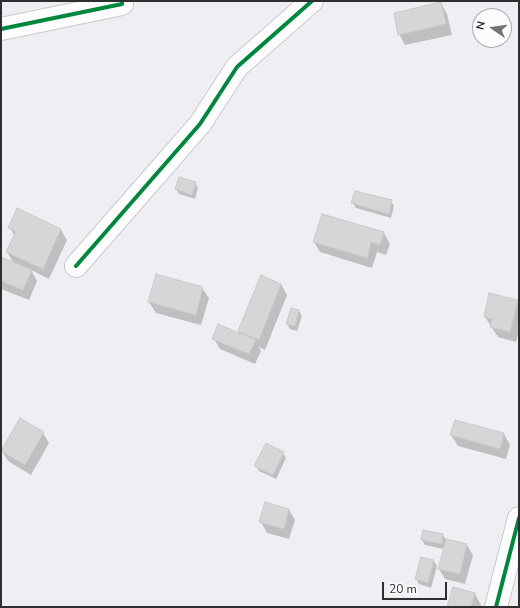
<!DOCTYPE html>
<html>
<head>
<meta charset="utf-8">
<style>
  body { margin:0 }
  #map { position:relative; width:520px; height:608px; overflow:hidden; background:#efeff3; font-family:"Nunito Sans",sans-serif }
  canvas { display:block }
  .frame { position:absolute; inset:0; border:2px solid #2f2e30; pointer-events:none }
  .north { position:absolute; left:472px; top:8px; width:40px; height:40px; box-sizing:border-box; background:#fcfcff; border:1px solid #aaaaac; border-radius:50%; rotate:283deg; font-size:11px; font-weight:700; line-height:16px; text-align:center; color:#2f2e30 }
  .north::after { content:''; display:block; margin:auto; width:14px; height:18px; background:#727274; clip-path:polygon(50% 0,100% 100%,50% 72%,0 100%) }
  .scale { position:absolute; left:382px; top:582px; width:65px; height:18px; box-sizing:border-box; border:2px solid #2f2e30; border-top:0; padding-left:5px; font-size:12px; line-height:14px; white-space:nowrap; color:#2f2e30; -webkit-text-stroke:3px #fcfcff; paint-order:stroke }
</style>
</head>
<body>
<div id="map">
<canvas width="520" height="608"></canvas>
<div class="frame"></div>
<div class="north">N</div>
<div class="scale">20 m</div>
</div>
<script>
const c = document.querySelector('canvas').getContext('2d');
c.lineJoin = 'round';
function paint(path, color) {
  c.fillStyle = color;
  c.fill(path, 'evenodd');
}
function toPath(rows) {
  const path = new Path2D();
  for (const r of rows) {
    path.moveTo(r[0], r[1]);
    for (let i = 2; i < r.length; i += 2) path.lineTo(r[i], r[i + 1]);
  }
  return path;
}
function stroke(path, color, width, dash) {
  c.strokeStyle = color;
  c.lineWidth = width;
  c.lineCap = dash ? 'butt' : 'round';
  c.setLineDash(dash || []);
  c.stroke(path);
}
paint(toPath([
  [441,3,447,14,452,35,405,45,399,34],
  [195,183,198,188,195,199,179,194,176,189],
  [391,201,394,206,391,218,356,208,353,203],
  [18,210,61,230,67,240,49,279,31,270,37,281,29,300,1,289,1,259,14,264,7,252,15,236,10,228],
  [384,233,390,244,386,255,377,252,372,268,320,252,314,242],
  [261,277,281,284,287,295,265,350,259,347,261,351,255,364,220,349,214,339,238,333],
  [202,288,209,298,201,325,156,313,149,302],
  [517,301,519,304,519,330,516,342,498,337,485,317],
  [299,311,302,316,297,331,290,329,287,324],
  [43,433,49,443,31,475,8,461,2,451],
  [504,434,510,445,506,459,458,446,451,435],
  [283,453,286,458,276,479,259,471,256,466],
  [289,510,295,520,289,539,267,533,261,522],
  [443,535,446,540,467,545,473,555,465,584,445,579,439,569,444,549,425,545,422,540],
  [434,561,437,566,431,588,419,584,416,579],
  [475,594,481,605,480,607,449,607]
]), '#0003');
const building = toPath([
  [441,2,446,24,398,35,394,13,441,2],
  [179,177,196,182,192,195,175,189,179,177],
  [355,191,392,200,389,214,351,203,355,191],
  [17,208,61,229,43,269,6,252,16,231,8,228,17,208],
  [322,214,384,232,380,245,371,242,367,258,313,242,322,214],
  [1,257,32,270,23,290,1,281,1,257],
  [156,274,203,287,196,315,148,302,156,274],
  [261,275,281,284,259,340,238,331,261,275],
  [489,293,518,300,510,332,490,327,492,319,484,317,489,293],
  [291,308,299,310,295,326,286,324,291,308],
  [218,324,256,340,249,354,212,339,218,324],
  [20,418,44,432,25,465,1,451,20,418],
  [455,420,504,433,500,449,450,435,455,420],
  [266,443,284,452,273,475,254,466,266,443],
  [265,502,289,509,284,529,259,522,265,502],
  [423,530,443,534,442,544,421,540,423,530],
  [446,539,467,544,460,574,438,569,446,539],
  [421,557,434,560,428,583,415,579,421,557],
  [453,587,475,593,471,607,447,607,453,587]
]);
paint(building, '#d6d5d7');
stroke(building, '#cac9ca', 1);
const minor = toPath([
  [1,29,122,4,122,1],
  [76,266,200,124,237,67,312,1],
  [496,607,519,518]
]);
stroke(minor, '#cacacd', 24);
stroke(minor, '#fdfdfd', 22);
stroke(toPath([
  [1,29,122,4,122,1],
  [76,266,200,124,237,67,312,1],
  [496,607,519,518]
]), '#00873e', 4);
</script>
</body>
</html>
